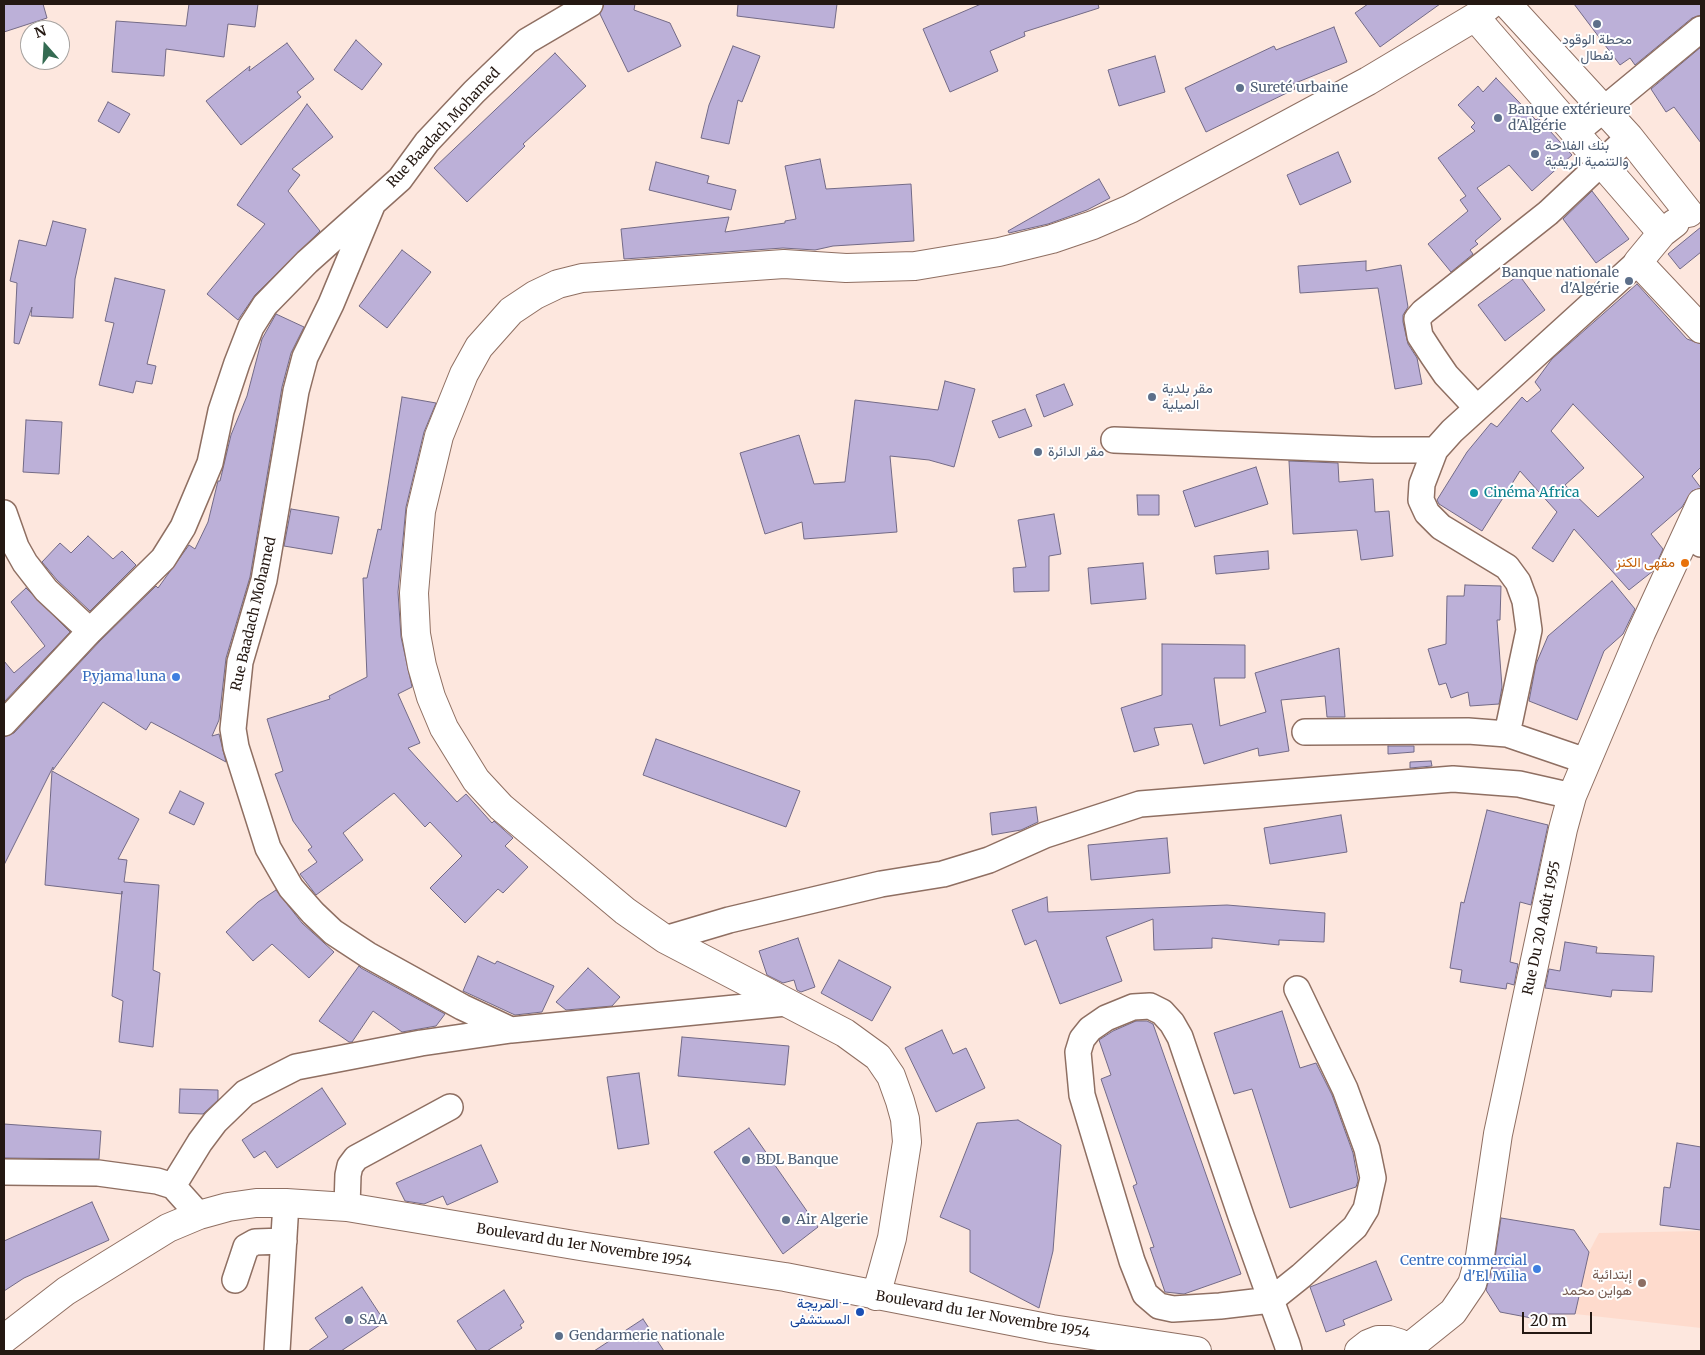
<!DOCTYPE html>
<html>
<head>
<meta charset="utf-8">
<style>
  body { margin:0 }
  #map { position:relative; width:1705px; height:1355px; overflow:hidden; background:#fde7de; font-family:Merriweather,serif }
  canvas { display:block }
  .frame { position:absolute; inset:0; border:5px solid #241812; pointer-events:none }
  .north { position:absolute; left:20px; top:20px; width:50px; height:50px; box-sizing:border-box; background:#fff; border:1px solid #a7a3a0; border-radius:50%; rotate:341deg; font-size:14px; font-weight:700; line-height:20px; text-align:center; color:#241812 }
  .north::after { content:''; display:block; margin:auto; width:18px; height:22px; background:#346b52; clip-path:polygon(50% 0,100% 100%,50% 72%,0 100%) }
  .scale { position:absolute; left:1522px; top:1312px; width:70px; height:22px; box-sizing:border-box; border:2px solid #241812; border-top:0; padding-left:6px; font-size:15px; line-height:18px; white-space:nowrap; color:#241812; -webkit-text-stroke:4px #fff; paint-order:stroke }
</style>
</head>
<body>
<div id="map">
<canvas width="1705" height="1355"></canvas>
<div class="frame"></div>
<div class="north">N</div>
<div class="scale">20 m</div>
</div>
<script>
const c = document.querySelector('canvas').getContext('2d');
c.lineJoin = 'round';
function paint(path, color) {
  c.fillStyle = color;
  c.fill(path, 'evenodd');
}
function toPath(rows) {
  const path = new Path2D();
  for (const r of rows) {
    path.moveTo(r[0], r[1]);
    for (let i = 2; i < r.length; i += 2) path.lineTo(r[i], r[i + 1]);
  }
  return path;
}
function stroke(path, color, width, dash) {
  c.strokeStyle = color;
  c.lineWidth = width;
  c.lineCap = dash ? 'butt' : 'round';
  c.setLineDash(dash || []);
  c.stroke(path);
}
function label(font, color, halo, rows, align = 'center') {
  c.font = font + ' Merriweather,Vazirmatn,serif';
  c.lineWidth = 4;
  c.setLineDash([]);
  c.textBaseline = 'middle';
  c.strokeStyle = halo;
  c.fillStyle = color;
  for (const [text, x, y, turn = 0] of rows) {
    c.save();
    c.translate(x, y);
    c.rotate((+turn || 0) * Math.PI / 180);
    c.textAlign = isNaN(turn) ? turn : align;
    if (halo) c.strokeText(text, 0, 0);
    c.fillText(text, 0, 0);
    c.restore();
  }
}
paint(toPath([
  [1701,1231,1701,1328,1575,1314,1589,1252,1599,1233]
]), '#fedbcd');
const building = toPath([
  [4,4,43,4,47,18,4,32,4,4],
  [189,4,258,4,255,27,228,24,224,57,166,49,164,76,112,72,116,21,186,26,189,4],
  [604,4,635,4,634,10,670,23,681,46,628,72,600,14,604,4],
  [738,4,837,4,834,28,737,16,738,4],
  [981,4,1098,4,1099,8,1024,32,1025,36,990,51,998,71,950,92,923,29,981,4],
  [1368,4,1440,4,1380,47,1355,13,1368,4],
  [1574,4,1701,4,1701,15,1692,18,1635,65,1630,58,1620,65,1574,4],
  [1334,27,1347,62,1293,84,1295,89,1206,132,1185,88,1274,46,1276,50,1334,27],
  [356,40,382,64,362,90,334,70,356,40],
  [287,43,314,79,297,92,301,97,241,145,206,101,250,66,249,71,287,43],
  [733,46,760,56,742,102,738,100,729,144,701,138,709,105,733,46],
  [1701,47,1701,143,1674,107,1666,112,1651,89,1701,47],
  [555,53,586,86,523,144,525,146,467,202,434,168,555,53],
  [1155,56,1165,92,1119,106,1108,70,1155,56],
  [1496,78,1536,120,1538,118,1572,155,1532,191,1509,165,1477,188,1501,219,1475,241,1478,244,1470,250,1473,254,1451,272,1428,244,1468,211,1460,200,1466,196,1438,158,1475,131,1471,127,1475,123,1458,105,1478,86,1483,92,1496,78],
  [108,102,130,114,119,133,98,121,108,102],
  [307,104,333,137,292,169,300,175,288,191,320,231,255,295,238,320,207,294,265,224,237,205,307,104],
  [1338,152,1351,182,1300,205,1287,175,1338,152],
  [820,159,826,189,911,184,914,241,833,246,815,250,783,248,624,259,621,229,729,217,725,232,785,223,785,221,796,219,785,166,820,159],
  [656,162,709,176,707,183,736,190,731,210,649,190,656,162],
  [1099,179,1110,198,1087,210,1048,224,1009,233,1008,231,1099,179],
  [1592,191,1629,239,1596,263,1563,219,1592,191],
  [53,221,86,229,75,279,73,318,31,316,32,307,19,344,14,343,17,283,10,281,19,240,46,246,53,221],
  [1701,227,1701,252,1680,269,1668,254,1701,227],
  [402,250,431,272,387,328,359,306,402,250],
  [1366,261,1366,271,1401,265,1408,307,1403,315,1403,322,1408,344,1417,358,1422,384,1395,389,1378,288,1300,293,1298,266,1366,261],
  [1519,275,1545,310,1505,341,1478,305,1519,275],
  [115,278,165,290,147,364,156,366,152,384,136,381,133,393,99,385,114,323,105,321,115,278],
  [1637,284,1687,339,1701,344,1701,467,1692,476,1701,488,1692,491,1682,507,1651,534,1663,549,1653,571,1629,590,1574,529,1553,562,1532,548,1557,512,1520,471,1482,531,1439,504,1437,500,1467,452,1491,423,1497,427,1522,397,1527,402,1541,390,1535,382,1552,359,1637,284],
  [1573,404,1644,477,1598,517,1565,485,1584,468,1551,431,1573,404],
  [276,314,304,327,291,353,282,387,250,577,226,658,219,720,212,736,219,734,226,762,151,722,146,730,103,702,53,770,53,767,4,865,4,737,14,733,100,641,156,586,158,588,189,545,195,549,208,522,218,481,220,481,231,435,247,396,262,339,276,314],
  [945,381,975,389,954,467,929,460,890,456,897,532,804,539,802,522,765,534,740,453,799,435,814,484,845,482,855,400,938,410,945,381],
  [1064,384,1073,405,1044,417,1036,395,1064,384],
  [402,397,436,403,424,432,406,507,398,592,401,637,412,687,398,694,420,743,408,748,457,802,466,794,492,823,494,821,513,838,505,846,528,867,503,893,498,889,465,923,430,888,462,856,430,822,425,827,394,793,343,833,363,860,316,895,300,874,317,862,308,850,312,847,293,821,275,774,283,771,267,719,330,699,329,696,367,677,363,578,367,578,378,529,381,530,402,397],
  [1025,409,1032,426,999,438,992,421,1025,409],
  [26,420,62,422,59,474,23,472,26,420],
  [1289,461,1338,463,1339,482,1373,479,1375,512,1389,511,1393,556,1361,560,1357,530,1293,534,1289,461],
  [1256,467,1268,504,1195,527,1183,491,1256,467],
  [1137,495,1159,495,1159,515,1138,515,1137,495],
  [291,509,339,517,332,554,284,546,291,509],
  [1054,514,1061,554,1049,556,1049,591,1014,592,1013,568,1026,567,1018,520,1054,514],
  [88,536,113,559,122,551,136,565,90,611,57,580,42,562,60,543,71,553,88,536],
  [1268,551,1269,569,1216,574,1214,556,1268,551],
  [1143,563,1146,599,1091,604,1088,568,1143,563],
  [1612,581,1635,609,1623,634,1604,651,1577,720,1529,701,1536,664,1548,636,1612,581],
  [1465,585,1501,586,1500,620,1497,620,1502,687,1499,704,1470,706,1468,692,1451,698,1446,683,1439,685,1428,649,1446,644,1447,596,1464,596,1465,585],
  [26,588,70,632,4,702,4,661,14,673,45,646,11,602,26,588],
  [1162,644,1245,645,1245,678,1214,678,1220,726,1266,712,1255,673,1339,648,1345,717,1327,717,1325,696,1281,700,1289,751,1259,756,1258,748,1204,764,1192,724,1154,728,1159,745,1134,752,1121,708,1162,695,1162,644],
  [656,739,800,791,786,827,643,775,656,739],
  [1388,746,1414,746,1414,752,1388,754,1388,746],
  [1431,761,1432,766,1410,768,1410,762,1431,761],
  [52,771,139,819,118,859,127,860,124,882,159,885,153,970,160,973,153,1047,119,1042,123,1001,112,996,122,891,122,894,45,885,52,771],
  [180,791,204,803,194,825,169,813,180,791],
  [1036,807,1038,822,1021,830,992,835,990,813,1036,807],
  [1487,810,1548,825,1531,905,1520,902,1510,962,1518,964,1514,985,1507,983,1506,989,1460,982,1462,970,1450,968,1461,902,1464,903,1487,810],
  [1341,815,1347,852,1270,864,1264,828,1341,815],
  [1167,838,1170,873,1091,880,1088,845,1167,838],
  [276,890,302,923,334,952,309,978,272,944,253,961,226,932,258,902,276,890],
  [1047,897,1048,912,1227,905,1325,913,1324,942,1279,940,1279,945,1212,938,1212,948,1154,950,1153,919,1106,937,1122,981,1060,1004,1036,940,1025,945,1012,910,1047,897],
  [798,938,815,987,801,992,797,990,794,980,783,983,767,975,759,951,798,938],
  [1565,942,1597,947,1596,953,1654,956,1652,992,1612,990,1611,997,1545,988,1549,969,1560,971,1565,942],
  [478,956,495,964,497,961,554,986,542,1012,515,1015,463,991,478,956],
  [839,960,891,987,872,1021,821,993,839,960],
  [359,966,361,968,445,1014,436,1026,402,1032,373,1011,352,1042,349,1042,319,1021,359,966],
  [588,968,620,997,612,1006,566,1010,556,1002,588,968],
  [1282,1011,1300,1068,1316,1063,1332,1095,1353,1153,1358,1181,1356,1187,1290,1208,1252,1089,1234,1094,1214,1033,1282,1011],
  [1136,1021,1147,1021,1153,1024,1241,1274,1184,1294,1165,1292,1150,1248,1154,1247,1133,1186,1137,1184,1101,1079,1111,1075,1099,1040,1113,1031,1136,1021],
  [942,1030,953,1054,966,1048,985,1088,936,1112,905,1048,942,1030],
  [682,1037,789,1046,785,1085,678,1076,682,1037],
  [639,1073,649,1144,618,1149,607,1077,639,1073],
  [322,1088,346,1124,277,1168,265,1151,254,1158,242,1140,322,1088],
  [180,1089,218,1090,218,1100,203,1114,179,1113,180,1089],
  [1018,1120,1061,1145,1053,1251,1039,1308,970,1272,970,1230,940,1217,977,1123,1018,1120],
  [4,1124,101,1131,99,1159,4,1158,4,1124],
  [749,1128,818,1227,783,1254,714,1152,749,1128],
  [1677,1143,1701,1147,1701,1230,1660,1225,1664,1187,1670,1188,1677,1143],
  [481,1145,498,1182,447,1205,443,1196,424,1204,405,1201,396,1183,481,1145],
  [92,1202,109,1240,24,1278,4,1291,4,1241,92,1202],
  [1501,1218,1574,1230,1589,1252,1575,1314,1544,1314,1542,1320,1500,1312,1486,1290,1495,1258,1501,1218],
  [1376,1261,1392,1300,1343,1320,1345,1325,1326,1332,1310,1287,1376,1261],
  [362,1287,383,1319,378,1322,380,1325,341,1351,308,1351,328,1337,315,1318,362,1287],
  [504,1290,524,1322,520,1325,522,1328,487,1351,477,1351,457,1321,504,1290],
  [643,1319,664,1351,594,1351,643,1319]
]);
paint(building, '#bcb0d8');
stroke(building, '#736a86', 1);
const minor = toPath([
  [1575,133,1701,29],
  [373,203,331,304,305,357,296,391,264,580,240,662,233,729,236,747,268,848,291,888,313,913,333,932,368,955,462,1007,511,1030],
  [1477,408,1446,375,1433,356,1420,336,1417,319,1423,312,1548,213,1629,137],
  [1114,440,1372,450,1435,450],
  [4,513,16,547,25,563,46,590,90,631],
  [1689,531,1701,544],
  [4,723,90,631,163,559,183,527,210,463,221,411,237,363,251,327,265,305,307,262,400,179,427,142,474,92,527,41,590,4],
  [1305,732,1468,731,1507,734,1586,761],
  [1507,734,1529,630,1525,601,1518,582,1507,567,1441,527,1427,513,1421,500,1422,484,1435,450,1452,431,1638,262],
  [665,939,729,920,881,884,943,874,989,860,1045,835,1140,804,1453,779,1519,784,1572,796],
  [4,1172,98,1173,157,1181,173,1186,199,1215],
  [173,1186,200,1142,215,1122,245,1093,296,1067,421,1043,511,1030,786,1003],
  [347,1207,348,1175,350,1166,356,1158,450,1107],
  [235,1280,246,1247,255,1242,284,1241],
  [277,1351,286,1203],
  [1289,1351,1287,1344,1271,1300,1242,1219,1180,1037,1172,1023,1162,1012,1150,1006,1133,1007,1106,1018,1090,1029,1082,1039,1078,1052,1082,1095,1132,1261,1145,1294,1159,1306,1173,1309,1220,1306,1271,1300,1301,1276,1355,1227,1366,1209,1373,1178,1367,1149,1345,1089,1297,989]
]);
const major = toPath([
  [1507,4,1629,137,1689,213],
  [1475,17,1662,233],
  [1675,223,1662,233,1638,262,1701,329],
  [876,1296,892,1238,907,1142,905,1119,900,1101,891,1076,878,1057,845,1033,665,939,625,911,501,807,476,780,444,728,431,697,422,666,416,634,414,593,421,511,439,436,464,374,479,347,511,311,535,295,558,284,582,278,784,264,846,268,915,266,999,252,1052,239,1093,225,1130,209,1368,81,1475,17,1491,4],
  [4,1339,66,1291,168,1228,199,1215,228,1207,256,1203,286,1203,347,1207,586,1247,785,1277,1052,1329,1197,1351],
  [1407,1349,1453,1312,1472,1284,1480,1256,1498,1134,1563,829,1572,796,1641,633,1701,503],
  [1359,1351,1368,1344,1378,1340,1389,1340,1399,1343,1409,1351]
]);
stroke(minor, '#8f6f62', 28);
stroke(major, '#8f6f62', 30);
stroke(minor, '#fff', 25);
stroke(major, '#fff', 28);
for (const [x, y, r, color] of [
  [1597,24,5,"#5c6f8a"],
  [1240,88,5,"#5c6f8a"],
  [1498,118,5,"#5c6f8a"],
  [1535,154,5,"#5c6f8a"],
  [1629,281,5,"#5c6f8a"],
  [1152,397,5,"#5c6f8a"],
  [1038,452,5,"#5c6f8a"],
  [1474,493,5,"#0f9aa8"],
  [1685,563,5,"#e8710a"],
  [176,677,5,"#3f7fe0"],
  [746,1160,5,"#5c6f8a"],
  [786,1220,5,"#5c6f8a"],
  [1537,1269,5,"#3f7fe0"],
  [1642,1283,5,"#8d6e63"],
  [860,1312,5,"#1a4fb4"],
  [349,1320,5,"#5c6f8a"],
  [559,1336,5,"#5c6f8a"]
]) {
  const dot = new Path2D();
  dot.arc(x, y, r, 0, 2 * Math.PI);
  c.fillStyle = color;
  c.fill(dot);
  stroke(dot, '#fff', 2);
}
label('14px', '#4e5e75', '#fff', [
  ["محطة الوقود",1597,40,"center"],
  ["نفطال",1597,56,"center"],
  ["Sureté urbaine",1250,88],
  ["Banque extérieure",1508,110],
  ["d'Algérie",1508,126],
  ["بنك الفلاحة",1545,146],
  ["والتنمية الريفية",1545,162],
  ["Banque nationale",1619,273,"right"],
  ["d'Algérie",1619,289,"right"],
  ["مقر بلدية",1162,389],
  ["الميلية",1162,405],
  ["مقر الدائرة",1048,452],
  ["BDL Banque",756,1160],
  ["Air Algerie",796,1220],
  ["SAA",359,1320],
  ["Gendarmerie nationale",569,1336]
], 'left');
label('14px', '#241812', '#fff', [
  ["Rue Baadach Mohamed",444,128,-47],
  ["Rue Baadach Mohamed",254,614,-77],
  ["Rue Du 20 Août 1955",1542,928,-78],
  ["Boulevard du 1er Novembre 1954",584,1246,9],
  ["Boulevard du 1er Novembre 1954",983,1315,10]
]);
label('14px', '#0d838f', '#fff', [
  ["Cinéma Africa",1484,493]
], 'left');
label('14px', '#c56008', '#fff', [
  ["مقهى الكنز",1675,563]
], 'right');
label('14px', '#366cbe', '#fff', [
  ["Pyjama luna",166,677],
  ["Centre commercial",1527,1261],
  ["d'El Milia",1527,1277]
], 'right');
label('14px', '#785e54', '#fff', [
  ["إبتدائية",1632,1275],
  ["هواين محمد",1632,1291]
], 'right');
label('14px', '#164399', '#fff', [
  ["المريجة -",850,1304],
  ["المستشفى",850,1320]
], 'right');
</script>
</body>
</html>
